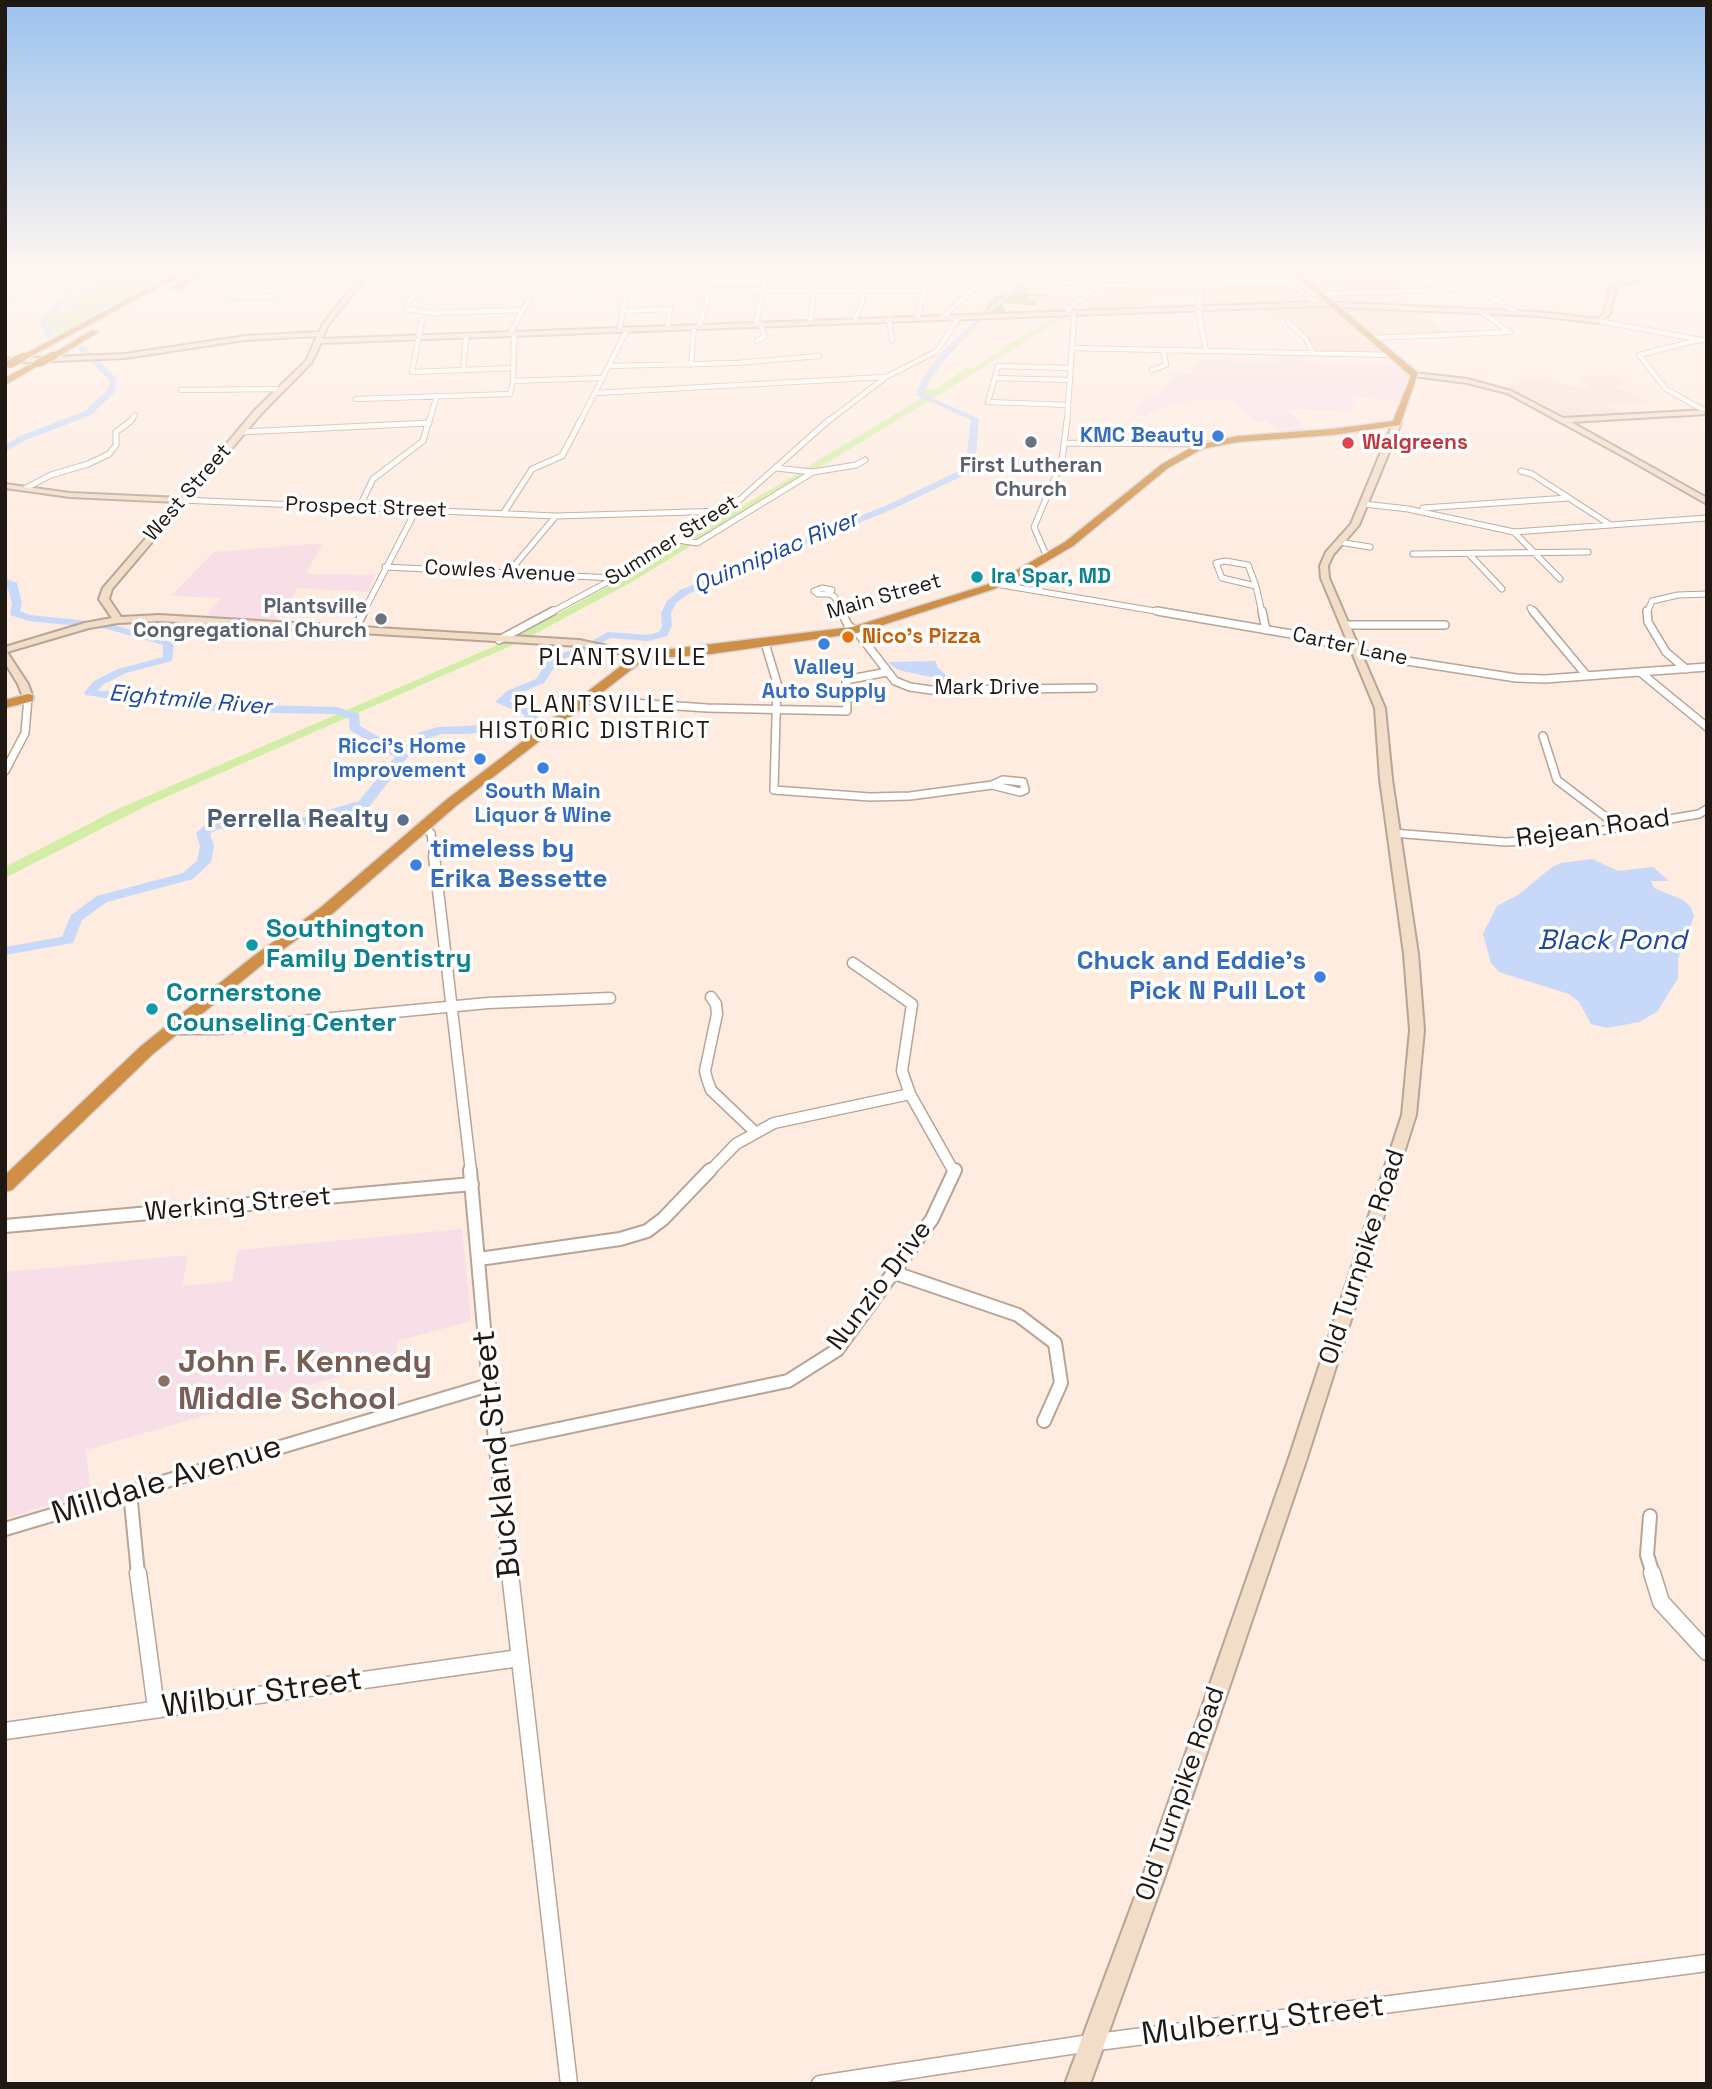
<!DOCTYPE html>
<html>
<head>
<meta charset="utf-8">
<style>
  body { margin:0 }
  #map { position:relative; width:1712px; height:2089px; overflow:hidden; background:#feece0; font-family:"Space Grotesk",sans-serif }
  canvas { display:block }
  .frame { position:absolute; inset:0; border:7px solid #201813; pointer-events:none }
</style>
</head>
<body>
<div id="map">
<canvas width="1712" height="2089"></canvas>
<div class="frame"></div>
</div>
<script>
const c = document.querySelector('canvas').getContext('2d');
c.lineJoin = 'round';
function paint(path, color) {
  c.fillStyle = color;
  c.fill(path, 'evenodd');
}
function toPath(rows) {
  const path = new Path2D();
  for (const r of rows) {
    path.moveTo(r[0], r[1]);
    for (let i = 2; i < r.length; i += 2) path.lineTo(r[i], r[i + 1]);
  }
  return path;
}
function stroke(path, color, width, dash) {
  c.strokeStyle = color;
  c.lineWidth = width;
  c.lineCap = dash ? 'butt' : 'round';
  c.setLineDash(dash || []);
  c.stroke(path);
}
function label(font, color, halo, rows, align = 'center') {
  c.font = font + ' "Space Grotesk",sans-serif';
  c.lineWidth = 7;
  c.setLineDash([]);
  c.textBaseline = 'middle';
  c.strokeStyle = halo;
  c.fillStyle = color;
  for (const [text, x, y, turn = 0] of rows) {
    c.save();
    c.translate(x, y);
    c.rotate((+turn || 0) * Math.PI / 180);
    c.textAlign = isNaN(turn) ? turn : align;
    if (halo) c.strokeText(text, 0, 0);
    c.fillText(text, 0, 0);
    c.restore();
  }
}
paint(toPath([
  [1196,272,1292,272,1298,280,1204,282],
  [1298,272,1382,272,1406,282,1397,282,1406,290,1322,293],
  [1282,283,1316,304,1202,306,1204,285],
  [1117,286,1198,285,1199,286,1195,294,1158,293,1158,297,1150,302,1138,303,1141,310,1077,311],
  [1390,292,1408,307,1425,308,1429,318,1447,334,1374,335,1323,295],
  [1031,295,1054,295,1078,297,1064,307,1064,311,1036,313,1036,303,1027,301],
  [1326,305,1390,354,1313,353,1297,322,1267,318,1258,308]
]), '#faddc9');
paint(toPath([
  [1276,354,1308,354,1305,362,1400,364,1410,377,1401,402,1355,397,1351,411,1288,409,1307,433,1283,434,1267,421,1257,422,1231,400,1176,402,1145,416,1134,415,1141,402,1162,390,1173,377,1172,373,1192,374,1190,365,1197,365,1196,360,1279,362],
  [323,543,306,574,375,575,367,592,298,588,274,623,204,618,221,598,171,596,214,552],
  [462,1229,471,1321,397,1341,397,1360,86,1450,91,1493,5,1518,5,1272,188,1255,182,1286,232,1281,238,1250]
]), '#f8dee6');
paint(toPath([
  [1614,375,1629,384,1614,386,1649,402,1607,404,1624,415,1564,418,1501,387,1523,385,1515,381,1534,377,1584,389,1590,386,1577,377]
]), '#f9e0d9');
paint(toPath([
  [106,272,171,272,48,340,43,332,55,311,72,310,94,280],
  [1062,314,1069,315,932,399,934,401,922,405,812,472,802,470,920,399,925,390,935,390,966,368,971,369,999,352,996,351],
  [800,472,810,473,630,583,529,637,519,635,598,592],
  [502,643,515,644,150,804,5,878,5,867,120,808]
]), '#d2eea6');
paint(toPath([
  [1021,281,1026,282,1021,286,1029,289,1016,292,1046,294,1047,297,1031,295,1027,298,1036,302,1036,306,1002,303,1006,314,977,316,974,313,982,313,995,296,1011,291]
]), '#9fbf68');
paint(toPath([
  [936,661,937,667,948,677,945,680,898,670,888,662],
  [1592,859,1618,871,1653,867,1669,881,1651,881,1654,888,1683,900,1691,907,1694,916,1678,959,1678,978,1657,1012,1639,1022,1607,1028,1591,1024,1579,1002,1569,994,1499,972,1491,963,1483,934,1497,906,1518,895,1552,867,1561,863]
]), '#c7d8f8');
stroke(toPath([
  [5,273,51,272],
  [89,294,108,287,147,285],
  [69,308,111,305],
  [57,323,71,323],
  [44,327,58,322,57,318,77,299,90,294,84,292,104,283,94,281,102,276,93,274]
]), '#c7d8f8', 2);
paint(toPath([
  [94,272,101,272,85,280,50,317,47,323,54,336,47,338,39,323,45,315,81,278,94,272],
  [1033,272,1039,272,986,316,945,359,929,381,924,394,979,419,975,466,971,472,893,509,688,594,676,603,671,613,672,626,667,636,648,641,610,638,587,652,559,660,544,683,515,695,509,701,531,710,538,717,536,720,524,726,468,734,442,734,428,738,406,759,369,807,306,825,258,828,243,825,215,830,210,834,214,846,211,862,193,879,107,902,82,920,73,943,5,955,5,947,62,937,71,915,97,896,183,873,197,861,200,846,196,833,206,824,243,817,258,820,305,817,359,801,395,757,350,730,349,719,336,714,217,712,165,698,112,699,86,695,84,693,94,681,118,669,163,657,163,645,107,629,29,621,10,615,12,603,5,578,17,583,22,603,20,611,30,615,108,623,174,643,172,661,126,673,102,685,98,691,165,692,217,704,337,707,359,714,360,726,401,750,420,732,438,727,468,726,521,719,525,716,523,714,495,702,507,691,536,679,551,656,579,648,608,632,648,635,659,632,662,626,661,613,667,601,680,590,887,505,965,468,971,420,916,395,921,381,939,355,982,314,1033,272],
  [79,346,85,346,117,379,114,393,91,415,26,440,5,452,5,445,20,436,85,411,107,390,110,381,79,350,79,346]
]), '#c7d8f8');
const streetFar5 = toPath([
  [258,272,225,293,240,297,276,296],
  [1411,272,1442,290],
  [255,273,367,272],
  [1672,274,1705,288],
  [1196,275,1244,274,1249,283],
  [990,279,1104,285,1303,281],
  [1301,280,1364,279],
  [1287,282,1319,304],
  [1202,284,1198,309,1206,351],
  [1133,285,1145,272],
  [430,287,411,298,406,309,430,313,523,310],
  [1318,294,1461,289,1494,299,1517,313],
  [5,296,25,286,39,272],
  [622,311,670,309,667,328],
  [1481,311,1509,332],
  [917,318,930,272],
  [942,318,969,293,1000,272],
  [889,319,892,340],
  [422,320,412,372,514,368],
  [855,320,862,302,864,278],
  [1599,321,1707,341],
  [810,322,814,290,812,272],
  [1288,322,1306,339,1313,353],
  [756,324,766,272],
  [699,327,710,290,924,291],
  [619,330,631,272],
  [1373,338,1510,332],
  [1698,340,1639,355,1666,389,1707,412],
  [757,341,765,336,760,324],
  [1072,348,1394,355],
  [691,365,694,327],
  [609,366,736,363,819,356],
  [463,370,466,336],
  [1152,370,1166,365,1163,350],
  [995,378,1069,380],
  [513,381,603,378],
  [181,390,282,389],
  [595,393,885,377],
  [356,399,510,394,513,381,514,335,511,332,535,288,586,286],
  [1068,405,988,402,998,366,1070,368],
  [130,422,135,415],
  [429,422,436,398],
  [580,422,627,330],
  [827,422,886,377,937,351,958,318],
  [1067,422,1074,317,1068,309,1100,285]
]);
const streetFar4 = toPath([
  [242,432,429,423],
  [1066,443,1212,444],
  [776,468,813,472],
  [1521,471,1532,474,1609,524],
  [26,488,51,475,88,464,109,454,116,445,116,432,132,420],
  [181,500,556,516,726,511],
  [1364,504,1408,509,1514,532,1707,518],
  [359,508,373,479,423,441,429,420],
  [1423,508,1568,498],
  [503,514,532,469,562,456,581,420],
  [1514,532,1560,579],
  [678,540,697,543,813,472,856,465,865,460],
  [1339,542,1370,547],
  [1413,554,1588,552],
  [1470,555,1502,589],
  [1047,557,1034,527,1062,461,1067,420],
  [1225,561,1248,565,1256,586,1222,578,1216,563,1225,561],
  [385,567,614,578],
  [508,573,556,516],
  [996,584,1167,613],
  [1256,586,1262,613],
  [822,588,832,590,829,594,818,594,814,591,822,588],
  [829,594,834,596,842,613],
  [1530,608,1534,613],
  [363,613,416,510],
  [550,613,615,578,727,511,829,420],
  [1647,613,1652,601,1678,595,1707,594]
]);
const streetFar3 = toPath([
  [841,611,848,625,858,633,895,681,910,687,931,690,1093,688],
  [1157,611,1309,637,1368,655,1516,678,1545,679,1707,667],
  [1262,611,1266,630],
  [1533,611,1587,676],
  [1647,611,1648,622,1666,652,1686,669],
  [1346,625,1445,625],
  [354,631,364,611],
  [499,640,553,611],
  [765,643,777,683,774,790,870,797,910,796,992,785],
  [1640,672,1707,727],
  [587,700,707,708,847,711,846,680,887,672],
  [1543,736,1557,780,1619,827],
  [5,771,25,733,28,698],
  [1003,780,1023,782,1025,790,1020,792,992,785,1003,780],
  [423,828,431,833,434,858],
  [1393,833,1505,842,1546,840,1699,814,1707,809]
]);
const streetFar2 = toPath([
  [434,856,471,1172],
  [853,963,912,1004,902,1071,910,1094,954,1172],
  [711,997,716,1004,717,1014,705,1071,707,1079,711,1090,755,1132],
  [174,1029,218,1029,488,1003,610,998],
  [709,1172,736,1144,774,1123,910,1094]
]);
const streetFar1 = toPath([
  [470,1170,489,1385,510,1574],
  [5,1226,472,1184],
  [479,1259,620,1239,647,1231,663,1219,710,1170],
  [895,1273,1018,1315,1055,1343,1061,1383,1044,1421],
  [496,1442,788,1381,837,1350,932,1219,955,1170],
  [130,1492,138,1574],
  [1650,1516,1647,1555,1653,1574],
  [5,1529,489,1385]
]);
const street = toPath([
  [138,1573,156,1708],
  [510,1573,569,2084],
  [1652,1573,1661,1602,1707,1652],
  [5,1731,519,1658],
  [820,2084,1090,2043,1707,1963]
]);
const secondary = toPath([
  [364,272,370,272,328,325,322,339,1319,302,1538,312,1598,319,1604,313,1611,285,1652,273,1707,272,1707,275,1652,277,1616,287,1610,314,1599,323,1538,316,1319,306,321,343,311,363,261,414,112,589,109,599,121,617,159,615,579,640,645,654,645,658,579,646,159,621,118,623,89,628,7,652,28,684,33,698,28,701,24,700,18,684,5,663,5,647,85,623,112,618,99,599,103,588,177,502,70,497,5,488,5,484,70,493,181,498,255,410,306,361,317,336,245,340,125,358,5,363,5,359,125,354,245,336,319,332,323,324,364,272],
  [1415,373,1467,379,1511,391,1563,418,1707,410,1707,414,1571,422,1707,498,1707,504,1621,455,1507,393,1467,383,1413,376,1415,373],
  [1397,421,1401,423,1359,525,1333,555,1328,566,1329,578,1385,708,1392,779,1418,954,1424,1030,1416,1115,1306,1461,1167,1870,1090,2084,1065,2084,1145,1870,1288,1461,1402,1115,1410,1030,1404,954,1380,779,1375,708,1321,578,1320,566,1326,552,1351,524,1393,423,1397,421]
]);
const highway = toPath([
  [178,272,187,272,26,359,19,357,178,272],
  [200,272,208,272,178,290,171,288,200,272],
  [1291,272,1298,272,1418,373,1400,425,1332,435,1238,442,1202,449,1168,468,1073,546,1025,574,994,589,858,633,711,654,645,659,456,806,332,914,263,964,153,1054,12,1190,5,1192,5,1175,141,1046,251,958,320,908,446,800,638,653,852,627,986,585,1017,570,1065,542,1162,464,1196,445,1238,436,1332,429,1393,421,1411,376,1291,272],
  [92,330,99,332,56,358,49,356,92,330],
  [36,361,43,363,5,385,5,378,36,361],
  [28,694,33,695,33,701,5,708,5,700,28,694]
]);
stroke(streetFar5, '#b9a496', 6);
stroke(streetFar4, '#b9a496', 7);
stroke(streetFar3, '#b9a496', 10);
stroke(streetFar2, '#b9a496', 13);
stroke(streetFar1, '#b9a496', 16);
stroke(street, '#b9a496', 19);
stroke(secondary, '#b9a496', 4);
stroke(highway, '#d7d5d5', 3);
stroke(streetFar5, '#fff', 4.5);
stroke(streetFar4, '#fff', 5);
stroke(streetFar3, '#fff', 7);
stroke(streetFar2, '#fff', 10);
stroke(streetFar1, '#fff', 12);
stroke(street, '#fff', 16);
paint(secondary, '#f1ddc8');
paint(highway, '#d08f47');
const highwayBridge = toPath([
  [39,363,53,356],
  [10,364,23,357]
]);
stroke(highwayBridge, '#d7d5d5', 10, []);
stroke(highwayBridge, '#d08f47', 8);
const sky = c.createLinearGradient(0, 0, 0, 564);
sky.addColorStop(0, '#9bc2ee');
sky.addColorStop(0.48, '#fff6f1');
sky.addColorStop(1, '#fff6f100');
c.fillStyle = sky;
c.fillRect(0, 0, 1712, 564);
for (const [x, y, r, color] of [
  [1218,436,7,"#3f7fe0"],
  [1031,442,7,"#6b7280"],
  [1348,443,7,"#e0444e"],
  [977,577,7,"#0f9aa8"],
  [381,619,7,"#6b7280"],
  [848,637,7,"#e8710a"],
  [824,644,7,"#3f7fe0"],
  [480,759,7,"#3f7fe0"],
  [543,768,7,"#3f7fe0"],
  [403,820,7,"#5c6f8a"],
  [416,865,7,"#3f7fe0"],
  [252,945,7,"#0f9aa8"],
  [1320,977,7,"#3f7fe0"],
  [152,1009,7,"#0f9aa8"],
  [164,1381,7,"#8d6e63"]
]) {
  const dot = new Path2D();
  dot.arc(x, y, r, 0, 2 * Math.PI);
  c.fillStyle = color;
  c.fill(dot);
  stroke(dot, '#fff', 2.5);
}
label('bold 21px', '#366cbe', '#fff', [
  ["KMC Beauty",1204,436],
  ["Valley",824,668,"center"],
  ["Auto Supply",824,692,"center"],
  ["Ricci's Home",466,747],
  ["Improvement",466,771],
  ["South Main",543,792,"center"],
  ["Liquor & Wine",543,816,"center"]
], 'right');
label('bold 21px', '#be3a42', '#fff', [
  ["Walgreens",1362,443]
], 'left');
label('bold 21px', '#5b616d', '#fff', [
  ["First Lutheran",1031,466],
  ["Church",1031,490],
  ["Plantsville",367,607,"right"],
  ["Congregational Church",367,631,"right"]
]);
label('21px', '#201813', '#fff', [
  ["West Street",188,493,-49],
  ["Prospect Street",366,508,2],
  ["Summer Street",672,541,-32],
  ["Cowles Avenue",500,572,3],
  ["Main Street",884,597,-16],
  ["Carter Lane",1350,647,12],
  ["Mark Drive",987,688]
]);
label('bold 21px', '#0d838f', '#fff', [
  ["Ira Spar, MD",991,577]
], 'left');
label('bold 21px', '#c56008', '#fff', [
  ["Nico's Pizza",862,637]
], 'left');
label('italic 23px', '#20479f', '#fff', [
  ["Quinnipiac River",776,553,-23],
  ["Eightmile River",190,701,5]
]);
c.letterSpacing = '2px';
label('23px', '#201813', '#fff', [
  ["PLANTSVILLE",595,706],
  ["HISTORIC DISTRICT",595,732]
]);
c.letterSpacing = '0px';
c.letterSpacing = '2px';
label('24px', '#201813', '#fff', [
  ["PLANTSVILLE",623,658]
]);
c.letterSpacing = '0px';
label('bold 26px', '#4e5e75', '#fff', [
  ["Perrella Realty",389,820]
], 'right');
label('26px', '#201813', '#fff', [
  ["Rejean Road",1593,829,-8],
  ["Werking Street",238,1205,-5],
  ["Old Turnpike Road",1363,1257,-72],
  ["Nunzio Drive",880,1286,-53],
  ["Old Turnpike Road",1181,1794,-71]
]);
label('bold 26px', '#366cbe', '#fff', [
  ["timeless by",430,850],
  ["Erika Bessette",430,880],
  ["Chuck and Eddie's",1306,962,"right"],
  ["Pick N Pull Lot",1306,992,"right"]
], 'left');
label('bold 26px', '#0d838f', '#fff', [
  ["Southington",266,930],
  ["Family Dentistry",266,960],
  ["Cornerstone",166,994],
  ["Counseling Center",166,1024]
], 'left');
label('italic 28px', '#20479f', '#fff', [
  ["Black Pond",1612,941]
]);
label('bold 32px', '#785e54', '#fff', [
  ["John F. Kennedy",178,1363],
  ["Middle School",178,1400]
], 'left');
label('32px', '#201813', '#fff', [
  ["Buckland Street",498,1454,-96],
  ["Milldale Avenue",167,1481,-17],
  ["Wilbur Street",262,1694,-8],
  ["Mulberry Street",1263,2021,-7]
]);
</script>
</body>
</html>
